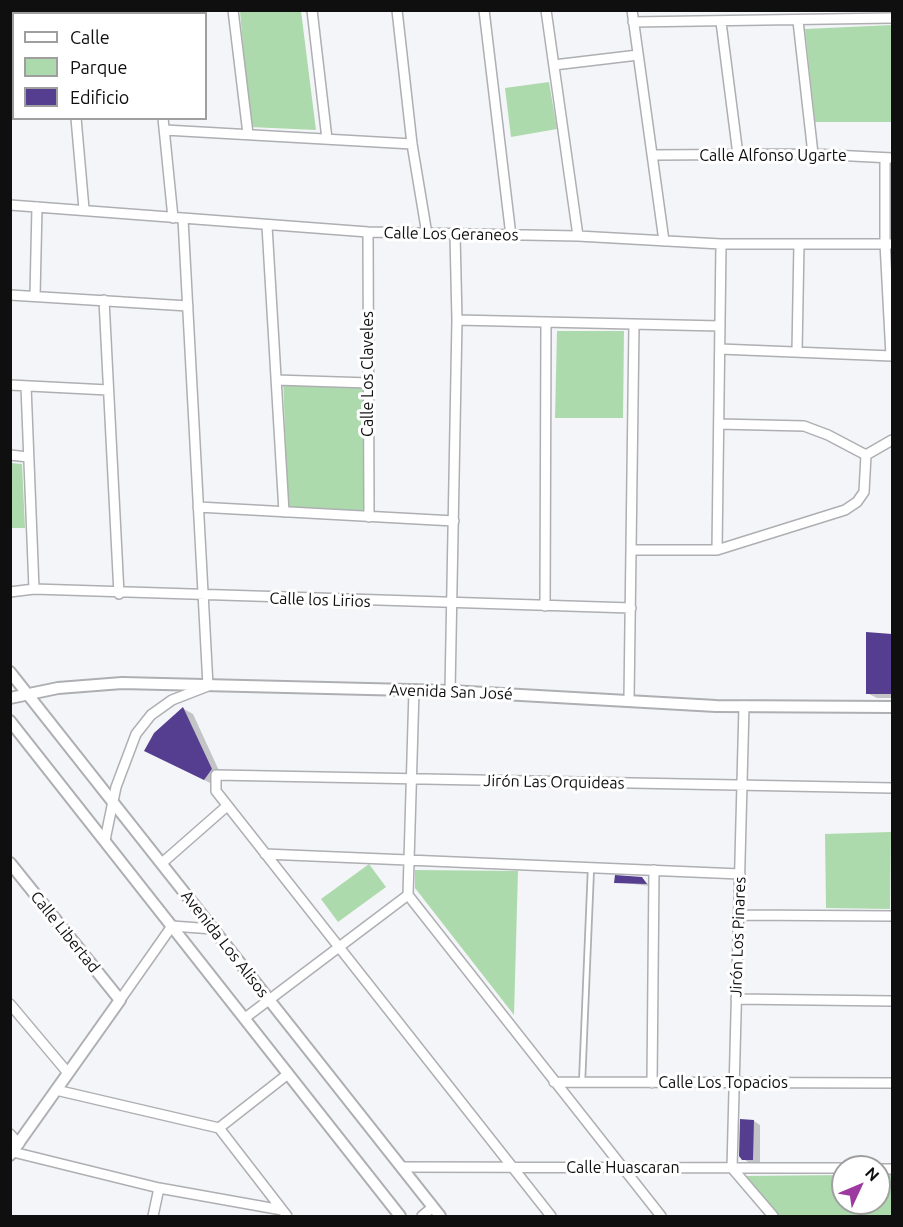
<!DOCTYPE html>
<html>
<head>
<meta charset="utf-8">
<style>
  body { margin:0 }
  #map { position:relative; width:903px; height:1227px; overflow:hidden; background:#f4f5f8; font-family:Ubuntu,sans-serif }
  canvas { display:block }
  .frame { position:absolute; inset:0; border:12px solid #0f0f10; pointer-events:none }
  .legend { position:absolute; left:12px; top:12px; width:195px; height:108px; box-sizing:border-box; background:#fff; border:2px solid #9f9f9f; margin:0; padding:8px 10px; list-style:none; font-size:18px; color:#0f0f10 }
  .legend li { display:flex; align-items:center; gap:12px; height:30px }
  .legend b { width:30px; border:2px solid #9f9f9f }
  .north { position:absolute; left:831px; top:1155px; width:60px; height:60px; box-sizing:border-box; background:#fff; border:2px solid #9f9f9f; border-radius:50%; rotate:46deg; font-size:16px; font-weight:700; line-height:24px; text-align:center; color:#0f0f10 }
  .north::after { content:''; display:block; margin:auto; width:21px; height:27px; background:#9e399f; clip-path:polygon(50% 0,100% 100%,50% 72%,0 100%) }
</style>
</head>
<body>
<div id="map">
<canvas width="903" height="1227"></canvas>
<div class="frame"></div>
<ul class="legend">
<li><b style="height:8px;background:#fff"></b>Calle</li>
<li><b style="height:16px;background:#addaac"></b>Parque</li>
<li><b style="height:16px;background:#553e8f"></b>Edificio</li>
</ul>
<div class="north">N</div>
</div>
<script>
const c = document.querySelector('canvas').getContext('2d');
c.lineJoin = 'round';
function paint(path, color) {
  c.fillStyle = color;
  c.fill(path, 'evenodd');
}
function toPath(rows) {
  const path = new Path2D();
  for (const r of rows) {
    path.moveTo(r[0], r[1]);
    for (let i = 2; i < r.length; i += 2) path.lineTo(r[i], r[i + 1]);
  }
  return path;
}
function stroke(path, color, width, dash) {
  c.strokeStyle = color;
  c.lineWidth = width;
  c.lineCap = dash ? 'butt' : 'round';
  c.setLineDash(dash || []);
  c.stroke(path);
}
function label(font, color, halo, rows, align = 'center') {
  c.font = font + ' Ubuntu,sans-serif';
  c.lineWidth = 6;
  c.setLineDash([]);
  c.textBaseline = 'middle';
  c.strokeStyle = halo;
  c.fillStyle = color;
  for (const [text, x, y, turn = 0] of rows) {
    c.save();
    c.translate(x, y);
    c.rotate((+turn || 0) * Math.PI / 180);
    c.textAlign = isNaN(turn) ? turn : align;
    if (halo) c.strokeText(text, 0, 0);
    c.fillText(text, 0, 0);
    c.restore();
  }
}
paint(toPath([
  [240,11,301,11,316,130,250,127],
  [892,25,892,122,815,122,805,29],
  [549,82,557,129,511,137,505,88],
  [557,331,624,331,623,418,555,418],
  [283,378,364,378,365,511,288,507],
  [11,463,22,464,25,528,11,528],
  [891,832,890,909,826,908,825,834],
  [369,864,386,887,338,922,321,899],
  [415,870,518,871,514,1015,415,888],
  [879,1174,892,1174,892,1216,776,1216,743,1176,843,1175,843,1203,879,1203]
]), '#addaac');
paint(toPath([
  [868,633,892,635,892,698,877,698,867,693],
  [184,709,193,714,221,775,214,785,155,755],
  [642,878,650,886,616,882],
  [754,1121,760,1125,760,1163,750,1163,743,1159]
]), '#0003');
paint(toPath([
  [866,632,892,634,892,694,866,694],
  [183,707,212,769,204,780,144,751,154,733],
  [615,875,642,877,647,884,614,883],
  [740,1119,754,1120,753,1160,742,1160,739,1156]
]), '#553e8f');
const service = toPath([
  [582,1083,591,868]
]);
const minor = toPath([
  [67,10,67,14],
  [153,10,154,14],
  [233,10,248,134],
  [312,10,327,139],
  [397,10,412,144,427,234],
  [484,10,511,236],
  [546,10,578,236],
  [632,10,664,241],
  [798,21,813,154],
  [633,22,892,18],
  [721,22,738,155],
  [554,65,638,55],
  [76,118,84,209],
  [163,118,173,218],
  [165,130,412,144],
  [653,155,813,154,892,158],
  [885,158,885,243,891,356],
  [10,205,368,232,578,236,721,244,892,244],
  [267,226,284,512],
  [368,232,369,517],
  [10,295,188,306],
  [35,296,37,207],
  [104,300,119,594],
  [457,320,720,326],
  [720,349,892,356],
  [797,351,799,244],
  [276,380,369,383],
  [10,385,108,390],
  [26,386,34,589],
  [719,424,804,426,828,435,866,455],
  [10,455,28,457],
  [198,507,454,521],
  [631,550,717,550,845,510,857,502,864,492,866,455,892,440],
  [717,550,721,244],
  [10,592,34,589,631,608],
  [545,606,546,324],
  [414,690,408,895,661,1216],
  [450,691,457,320,455,235],
  [629,699,634,325],
  [744,706,732,1168,773,1216],
  [105,840,116,787,136,734,151,715,172,700,208,686,183,219],
  [265,854,740,874],
  [162,863,227,806],
  [738,915,892,916],
  [736,999,892,1001],
  [120,1000,172,926,213,929],
  [10,1004,68,1073],
  [245,1018,408,895],
  [554,1082,892,1083],
  [652,1083,654,870],
  [56,1090,219,1128,287,1216],
  [219,1128,288,1074],
  [10,1134,19,1144],
  [13,1152,159,1188,282,1210],
  [402,1167,843,1168],
  [879,1169,892,1169],
  [153,1216,159,1188],
  [422,1216,433,1207],
  [551,1216,216,791,216,775,892,788]
]);
const tertiary = toPath([
  [10,672,440,1216],
  [10,698,58,688,122,683,450,691,716,706,892,707],
  [10,721,400,1216],
  [10,863,120,1000,10,1155]
]);
stroke(service, '#aeafb2', 8);
stroke(minor, '#aeafb2', 12);
stroke(tertiary, '#aeafb2', 14);
stroke(service, '#fff', 4.5);
stroke(minor, '#fff', 9);
stroke(tertiary, '#fff', 10);
label('16px', '#0f0f10', '#fff', [
  ["Calle Alfonso Ugarte",773,156],
  ["Calle Los Geraneos",451,234,1],
  ["Calle Los Claveles",368,374,-90],
  ["Calle los Lirios",320,600,2],
  ["Avenida San José",451,692,2],
  ["Jirón Las Orquideas",554,782,1],
  ["Calle Libertad",65,932,51],
  ["Jirón Los Pinares",738,937,-88],
  ["Avenida Los Alisos",225,944,52],
  ["Calle Los Topacios",723,1083],
  ["Calle Huascaran",623,1168]
]);
</script>
</body>
</html>
